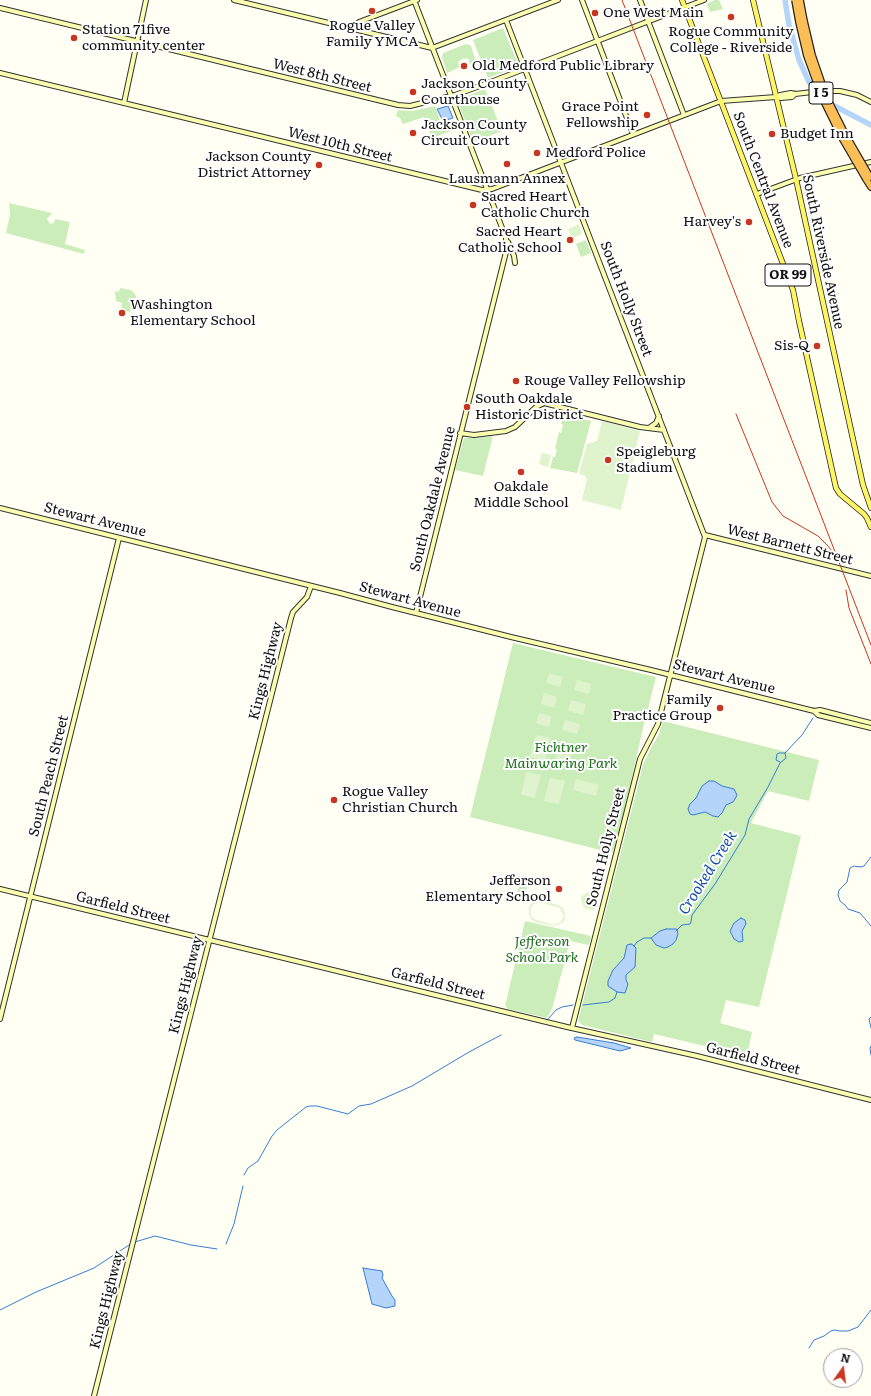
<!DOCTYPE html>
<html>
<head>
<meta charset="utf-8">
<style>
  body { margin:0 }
  #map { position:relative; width:871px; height:1396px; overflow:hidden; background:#fffff4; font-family:Literata,serif }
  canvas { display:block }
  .north { position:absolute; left:823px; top:1348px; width:40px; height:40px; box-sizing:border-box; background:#fff; border:1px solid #9f9f9f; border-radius:50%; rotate:14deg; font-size:11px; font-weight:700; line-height:16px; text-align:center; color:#101010 }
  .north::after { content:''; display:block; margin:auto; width:14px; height:18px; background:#c9361f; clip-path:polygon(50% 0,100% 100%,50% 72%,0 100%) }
</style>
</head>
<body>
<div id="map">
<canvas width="871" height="1396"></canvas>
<div class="north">N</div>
</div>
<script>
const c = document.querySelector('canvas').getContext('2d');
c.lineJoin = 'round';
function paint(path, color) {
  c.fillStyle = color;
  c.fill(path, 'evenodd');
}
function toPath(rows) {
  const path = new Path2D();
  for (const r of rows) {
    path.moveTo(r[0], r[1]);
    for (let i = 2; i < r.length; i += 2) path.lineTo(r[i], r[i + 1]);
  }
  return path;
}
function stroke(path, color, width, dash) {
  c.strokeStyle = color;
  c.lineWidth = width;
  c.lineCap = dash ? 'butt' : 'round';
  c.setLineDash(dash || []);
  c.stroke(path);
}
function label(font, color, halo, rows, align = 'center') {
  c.font = font + ' Literata,serif';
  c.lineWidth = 4;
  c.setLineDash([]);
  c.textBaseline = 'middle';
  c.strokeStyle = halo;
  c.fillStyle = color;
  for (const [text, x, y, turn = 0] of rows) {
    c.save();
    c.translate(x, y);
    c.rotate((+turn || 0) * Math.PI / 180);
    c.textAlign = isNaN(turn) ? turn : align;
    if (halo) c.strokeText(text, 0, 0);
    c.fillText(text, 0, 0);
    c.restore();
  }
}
paint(toPath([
  [715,0,719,0,723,9,710,12,707,4],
  [503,28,519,66,488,78,473,40],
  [466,44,471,46,476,62,470,64,468,58,465,59,464,58,458,62,460,67,447,73,442,57,443,53],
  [485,89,502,131,473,142,457,100],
  [435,106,443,129,449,127,451,131,432,138,424,117,403,124,400,118,396,116,398,110,412,111],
  [9,203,52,213,47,219,50,224,54,223,55,219,70,222,65,244,85,250,84,254,6,233,10,215],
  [586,240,591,253,581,257,576,244],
  [120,288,131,290,135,294,136,297,133,308,131,307,130,312,121,310,122,303,116,301,115,291,119,292],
  [566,415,591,421,577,473,550,468,553,457,555,457,557,449,555,449,559,432,561,433,563,425,561,424,563,416],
  [493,436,483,476,455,470,464,438,473,438],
  [513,643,656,677,643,728,623,817,614,849,612,852,608,852,470,817],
  [663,721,819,760,809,801,768,791,751,823,801,836,759,1007,726,1000,720,1023,752,1032,747,1056,654,1034,652,1042,582,1025,578,1021,643,765,651,748,659,734],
  [521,879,529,880,525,895,517,894],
  [525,921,591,936,589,945,570,941,552,1009,547,1018,508,1009,505,1006]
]), '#cbedba');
paint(toPath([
  [579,224,582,234,572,238,568,229],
  [602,421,640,431,621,510,582,500,587,479,584,475,579,474,587,444,597,441],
  [542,453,551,455,548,467,539,464],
  [549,673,563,677,560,687,546,683],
  [577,680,591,684,589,694,574,690],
  [544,693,557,697,554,708,541,704],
  [571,700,586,704,583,715,568,711],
  [539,713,551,716,549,727,536,723],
  [565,720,580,724,577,734,562,730],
  [536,735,550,738,545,761,530,757],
  [560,741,574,745,568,768,554,764],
  [526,772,541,775,535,798,521,795],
  [550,778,565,781,559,804,544,801],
  [576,779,599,785,596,796,573,790],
  [588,892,597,895,598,898,594,910,586,909,583,906,581,899,582,896],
  [539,900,558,905,563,908,565,914,565,919,562,923,554,926,536,922,532,920,529,914,529,907,533,902],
  [539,902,560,908,564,916,561,922,554,925,536,920,533,918,530,913,531,907,534,904]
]), '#dff3cd');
const water = toPath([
  [448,106,453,118,443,121,437,109,448,106],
  [709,781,714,781,722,786,734,789,737,795,735,799,733,802,726,805,722,813,718,817,713,816,705,812,693,815,690,814,688,809,690,804,696,798,702,786,709,781],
  [741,918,745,920,746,924,742,931,743,941,739,942,734,939,730,931,734,923,741,918],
  [666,929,677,929,678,934,676,940,673,944,668,947,664,948,656,945,651,938,660,931,666,929],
  [631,944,633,945,636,948,635,967,626,975,626,980,628,984,625,993,617,992,608,986,608,981,613,970,624,958,627,945,631,944],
  [577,1037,614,1043,631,1048,620,1051,575,1040,574,1038,577,1037],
  [363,1268,382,1271,383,1275,382,1278,392,1296,395,1300,395,1306,386,1308,372,1304,363,1268]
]);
paint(water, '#b5d4f9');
stroke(water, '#387bd5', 1);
stroke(toPath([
  [780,762,776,760,777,754,779,753,785,753],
  [871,857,864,866,861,867,854,866,850,868,847,882,839,890,838,895,840,901,845,905,848,909,860,913,871,926],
  [676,931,682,925,690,924,691,922,692,915,715,884,745,835,749,819,768,787,780,763,786,758,785,753,802,735,813,718],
  [634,946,637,942,644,938,651,938],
  [583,1005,609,1002,615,998,617,992],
  [871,1017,869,1019,871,1028],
  [548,1019,556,1010,562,1007,573,1005],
  [871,1046,870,1049,871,1055],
  [244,1175,248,1168,258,1161,272,1136,277,1130,306,1107,310,1106,317,1106,348,1114,359,1106,371,1104,412,1086,469,1052,501,1035],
  [135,1242,155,1236,191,1245,217,1249],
  [226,1244,234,1224,243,1186],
  [0,1310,36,1292,94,1268,129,1245],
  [809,1348,814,1340,824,1336,831,1331,834,1330,840,1331,848,1331,858,1327,871,1310]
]), '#387bd5', 1);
stroke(toPath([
  [785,0,789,25,799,60,809,82,819,95],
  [827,102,871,125]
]), '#b5d4f9', 5.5);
const secondary = toPath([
  [234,0,432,48,558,0],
  [414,0,506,238,507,248,416,613],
  [582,0,633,134],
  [640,0,684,115],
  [0,8,398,105,410,106,455,95,488,83,704,0],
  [506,20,705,537,658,724,640,759,572,1028],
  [351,29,359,22,417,0],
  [0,73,482,190,492,189,721,101,776,97,781,98,792,97,795,94],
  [777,97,780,95,791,93,795,94,821,91,840,91,857,95,871,102],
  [124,103,146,0],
  [757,194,800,178,871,162],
  [508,242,514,256,515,263],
  [649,428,656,423,659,416],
  [460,433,474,435,506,431,515,427,536,407,544,403,640,427,664,430],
  [0,508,340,593,392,607,511,637,651,670,814,711,820,710,871,723],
  [705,535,871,576],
  [814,711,818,715,871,728],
  [0,889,567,1027,697,1056,871,1100],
  [0,1019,119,538],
  [94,1396,291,618,293,612,307,597,311,586]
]);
const primary = toPath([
  [682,0,793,290,799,321,836,488,840,494,864,514,867,518,871,527],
  [753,0,796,179,863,485,871,508]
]);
const highway = toPath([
  [866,179,871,187]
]);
stroke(secondary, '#323232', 6);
stroke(primary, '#212121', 6);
stroke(highway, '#212121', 8);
stroke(secondary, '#faffaf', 4);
stroke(primary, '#fff564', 4.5);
stroke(highway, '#fbbf56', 5.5);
stroke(toPath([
  [622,0,871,645],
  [736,414,772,502,783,516,818,536,827,545,832,551],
  [846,590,849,608,871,664]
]), '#c9361f', 1);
const highwayBridge = toPath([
  [795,0,799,22,807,56,822,97,841,136,866,179],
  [800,0,804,21,812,55,826,96,845,134,870,177]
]);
stroke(highwayBridge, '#212121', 8, []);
stroke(highwayBridge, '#fbbf56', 5.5);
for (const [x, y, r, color] of [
  [372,11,4,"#c9361f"],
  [595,13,4,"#c9361f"],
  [731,17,4,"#c9361f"],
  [74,38,4,"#c9361f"],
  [464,66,4,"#c9361f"],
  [413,92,4,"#c9361f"],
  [647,115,4,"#c9361f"],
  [413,133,4,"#c9361f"],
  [772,134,4,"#c9361f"],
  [537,153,4,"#c9361f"],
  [507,164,4,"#c9361f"],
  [319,165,4,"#c9361f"],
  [473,205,4,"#c9361f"],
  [749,222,4,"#c9361f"],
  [570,240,4,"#c9361f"],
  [122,313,4,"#c9361f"],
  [817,346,4,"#c9361f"],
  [516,381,4,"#c9361f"],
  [467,407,4,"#c9361f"],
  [608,460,4,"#c9361f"],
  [521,472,4,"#c9361f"],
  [720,708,4,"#c9361f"],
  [334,800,4,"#c9361f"],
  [559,889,4,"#c9361f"]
]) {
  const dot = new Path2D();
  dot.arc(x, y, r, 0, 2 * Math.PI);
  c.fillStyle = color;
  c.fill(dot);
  stroke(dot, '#fff', 1.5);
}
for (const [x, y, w] of [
  [821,93,24],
  [788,275,46]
]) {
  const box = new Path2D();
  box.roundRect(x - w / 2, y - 11, w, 22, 3);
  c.fillStyle = '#fff';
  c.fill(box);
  stroke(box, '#101010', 1);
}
label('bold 13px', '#101010', null, [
  ["I 5",821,93],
  ["OR 99",788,275]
]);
label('14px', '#101010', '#fff', [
  ["One West Main",603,13],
  ["Rogue Valley",372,26,"center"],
  ["Family YMCA",372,42,"center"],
  ["Station 71five",82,30],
  ["community center",82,46],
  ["Rogue Community",731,32,"center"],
  ["College - Riverside",731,48,"center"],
  ["Old Medford Public Library",472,66],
  ["Jackson County",421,84],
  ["Courthouse",421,100],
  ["Grace Point",639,107,"right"],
  ["Fellowship",639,123,"right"],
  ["Jackson County",421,125],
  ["Circuit Court",421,141],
  ["Budget Inn",780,134],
  ["Medford Police",545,153],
  ["Jackson County",311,157,"right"],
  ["District Attorney",311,173,"right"],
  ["Lausmann Annex",507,179,"center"],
  ["Sacred Heart",481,197],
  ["Catholic Church",481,213],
  ["Harvey's",741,222,"right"],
  ["Sacred Heart",562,232,"right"],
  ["Catholic School",562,248,"right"],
  ["Washington",130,305],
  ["Elementary School",130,321],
  ["Sis-Q",809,346,"right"],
  ["Rouge Valley Fellowship",524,381],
  ["South Oakdale",475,399],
  ["Historic District",475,415],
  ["Speigleburg",616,452],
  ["Stadium",616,468],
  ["Oakdale",521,487,"center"],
  ["Middle School",521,503,"center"],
  ["Family",712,700,"right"],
  ["Practice Group",712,716,"right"],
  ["Rogue Valley",342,792],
  ["Christian Church",342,808],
  ["Jefferson",551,881,"right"],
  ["Elementary School",551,897,"right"]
], 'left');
label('14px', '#101010', '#fff', [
  ["West 8th Street",322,76,14],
  ["West 10th Street",340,145,14],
  ["South Central Avenue",763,180,69],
  ["South Riverside Avenue",823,252,78],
  ["South Holly Street",626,299,69],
  ["South Oakdale Avenue",433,499,-76],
  ["Stewart Avenue",95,520,14],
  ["West Barnett Street",790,545,14],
  ["Stewart Avenue",410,600,15],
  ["Kings Highway",266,671,-76],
  ["Stewart Avenue",724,677,14],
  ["South Peach Street",49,776,-76],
  ["South Holly Street",606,847,-76],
  ["Garfield Street",123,908,14],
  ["Garfield Street",438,984,14],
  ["Kings Highway",186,985,-76],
  ["Garfield Street",753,1059,14],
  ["Kings Highway",107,1300,-76]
]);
label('italic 14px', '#1e6d1c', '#fff', [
  ["Fichtner",561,748],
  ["Mainwaring Park",561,764],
  ["Jefferson",542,942],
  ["School Park",542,958]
]);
label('italic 15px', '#114cab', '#fff', [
  ["Crooked Creek",708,873,-58]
]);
</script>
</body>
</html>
